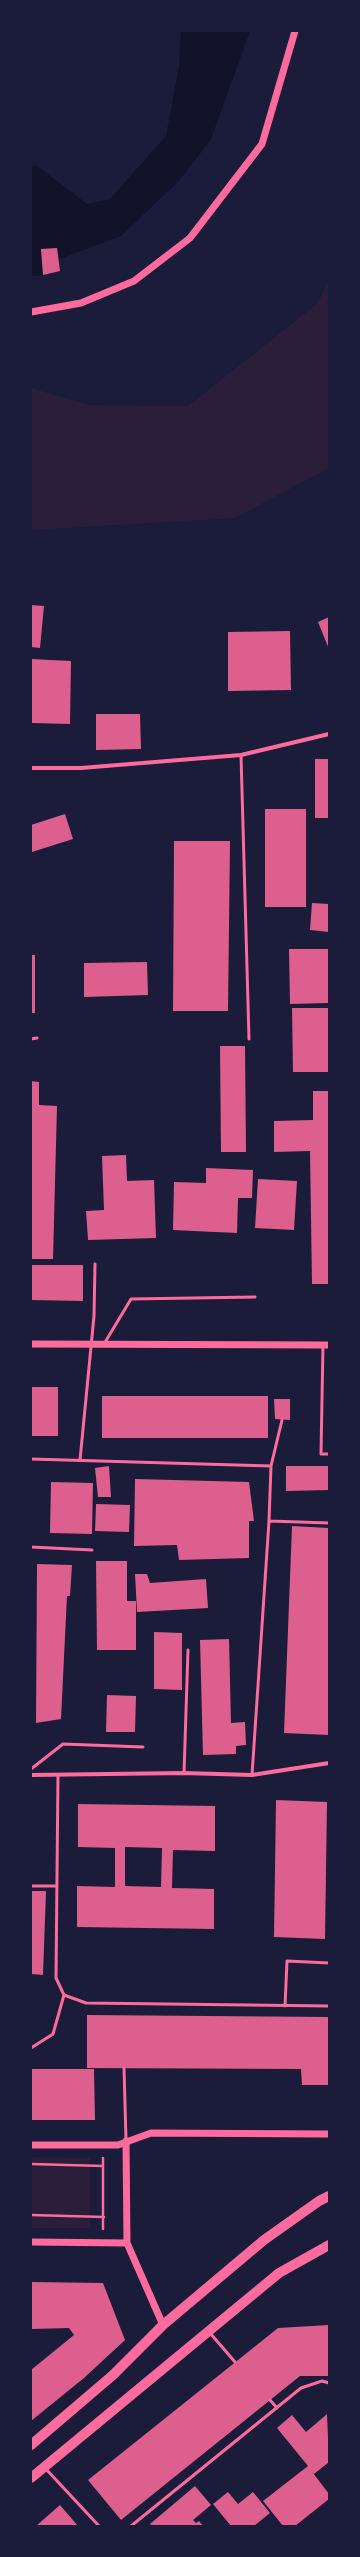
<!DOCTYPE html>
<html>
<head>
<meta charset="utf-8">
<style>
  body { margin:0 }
  #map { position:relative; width:360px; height:2557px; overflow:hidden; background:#1b1b3a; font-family:Poppins,sans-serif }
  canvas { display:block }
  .frame { position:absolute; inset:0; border:32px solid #1b1b3a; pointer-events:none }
</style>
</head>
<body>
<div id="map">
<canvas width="360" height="2557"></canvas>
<div class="frame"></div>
</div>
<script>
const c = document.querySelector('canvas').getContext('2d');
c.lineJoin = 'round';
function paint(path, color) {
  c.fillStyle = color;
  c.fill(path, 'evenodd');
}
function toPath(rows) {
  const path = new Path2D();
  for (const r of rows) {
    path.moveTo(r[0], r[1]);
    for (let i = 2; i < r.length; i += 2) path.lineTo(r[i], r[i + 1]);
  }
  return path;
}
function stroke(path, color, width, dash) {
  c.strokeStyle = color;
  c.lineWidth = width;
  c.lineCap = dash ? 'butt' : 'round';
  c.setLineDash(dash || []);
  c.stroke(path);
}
paint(toPath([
  [329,279,329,468,235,518,31,530,31,388,90,405,188,406,318,303],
  [31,2157,90,2158,90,2228,31,2228]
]), '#2a1e3b');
paint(toPath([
  [181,31,250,31,211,139,179,181,121,236,59,259,57,248,41,250,43,275,31,276,31,167,36,165,87,204,110,199,166,136,179,66]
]), '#12122b');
paint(toPath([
  [57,248,60,271,43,275,41,249],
  [31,605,44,606,40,648,31,647],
  [329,617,329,649,318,622],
  [290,631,291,690,228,691,228,632],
  [31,659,71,661,70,724,31,723],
  [96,714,140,714,141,749,96,750],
  [315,759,329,759,329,818,315,818],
  [265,809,306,809,306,907,265,907],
  [65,814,73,839,32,852,31,825],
  [174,841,230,841,228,1011,173,1011],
  [312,903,329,904,329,932,310,930],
  [289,949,329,949,329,1003,290,1004],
  [31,955,35,955,35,1013,31,1013],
  [147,962,148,995,84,997,84,963],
  [292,1008,329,1008,329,1072,293,1072],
  [220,1046,245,1046,246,1152,221,1152],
  [31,1081,39,1082,39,1105,57,1106,53,1259,31,1259],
  [313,1091,329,1091,329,1284,312,1284,310,1151,274,1152,274,1121,313,1120],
  [126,1155,127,1181,154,1180,156,1238,88,1240,86,1211,104,1210,102,1156],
  [206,1168,253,1170,252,1198,238,1198,237,1233,173,1230,174,1182,206,1183],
  [258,1179,297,1181,294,1230,255,1228],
  [31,1265,83,1265,83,1301,31,1300],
  [31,1387,58,1387,58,1436,31,1436],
  [102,1396,268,1396,268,1438,102,1438],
  [274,1399,290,1399,290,1420,275,1419],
  [109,1466,111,1497,98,1497,95,1468],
  [286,1466,329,1466,329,1490,286,1491],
  [135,1479,249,1482,254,1521,249,1521,249,1558,179,1560,177,1545,134,1546],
  [51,1482,93,1483,92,1534,50,1533],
  [96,1504,130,1505,129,1532,95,1531],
  [292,1526,329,1528,329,1735,284,1733],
  [96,1561,127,1561,127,1601,136,1601,136,1650,97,1650],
  [37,1564,72,1565,70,1596,67,1596,61,1719,36,1723],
  [135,1574,147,1574,150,1583,206,1579,208,1608,137,1612],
  [154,1632,182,1633,182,1690,154,1689],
  [229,1639,231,1723,245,1722,246,1745,236,1746,236,1754,203,1755,200,1640],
  [107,1695,136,1696,135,1732,106,1732],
  [276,1800,327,1802,325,1939,274,1937],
  [78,1804,215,1806,215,1851,173,1850,172,1888,214,1889,214,1929,77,1927,77,1886,115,1887,115,1848,78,1847],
  [125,1847,162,1848,161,1887,125,1886],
  [31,1891,46,1891,43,1975,31,1974],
  [87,2015,329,2017,329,2085,302,2085,301,2069,87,2068],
  [31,2069,94,2069,95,2120,31,2120],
  [31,2282,103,2283,125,2340,84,2378,31,2421,31,2370,74,2335,69,2328,31,2329],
  [329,2325,329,2376,300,2376,121,2520,88,2480,278,2328],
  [327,2414,329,2462,314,2474,310,2469,329,2494,329,2499,295,2526,283,2526,263,2501,308,2466,277,2428,292,2415,306,2432],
  [195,2486,211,2505,193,2520,196,2523,199,2521,203,2526,152,2526,150,2524],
  [228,2492,238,2504,253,2492,270,2513,254,2526,231,2526,213,2504],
  [60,2505,78,2526,36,2526]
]), '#dd5f8e');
stroke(toPath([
  [103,2158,103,2229],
  [31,2164,103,2166],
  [31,2215,104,2217]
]), '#ff6b9d', 2.5);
stroke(toPath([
  [241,755,249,1039],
  [31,1039,37,1038],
  [104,1344,131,1299,255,1297],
  [323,1345,321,1454,329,1454],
  [31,1459,271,1466],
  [80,1460,94,1316,95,1264],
  [269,1521,271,1466,282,1420],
  [31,1547,92,1550],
  [31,1769,63,1744,143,1747],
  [184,1773,188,1650],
  [58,1775,56,1978,64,1995,86,2003,329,2006],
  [252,1775,269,1521,329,1523],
  [31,1886,57,1886],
  [285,2006,287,1961,329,1963],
  [31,2048,53,2034,64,1995],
  [124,2068,126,2140],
  [210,2333,235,2362],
  [270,2400,277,2408],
  [45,2468,99,2526],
  [131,2526,301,2388,322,2381,329,2383]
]), '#ff6b9d', 3);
stroke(toPath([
  [31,768,81,768,241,755,329,734],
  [31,1775,184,1773,252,1775,329,1763]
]), '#ff6b9d', 4);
stroke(toPath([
  [31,312,81,303,134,281,190,238,262,144,295,31],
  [31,1344,329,1345],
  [126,2141,127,2243,163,2325],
  [31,2145,118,2145,151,2133,329,2134],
  [31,2242,127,2243]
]), '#ff6b9d', 7);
stroke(toPath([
  [31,2445,113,2375,163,2325,264,2240,319,2201,329,2196],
  [31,2478,279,2273,329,2245]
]), '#ff6b9d', 10);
</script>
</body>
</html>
